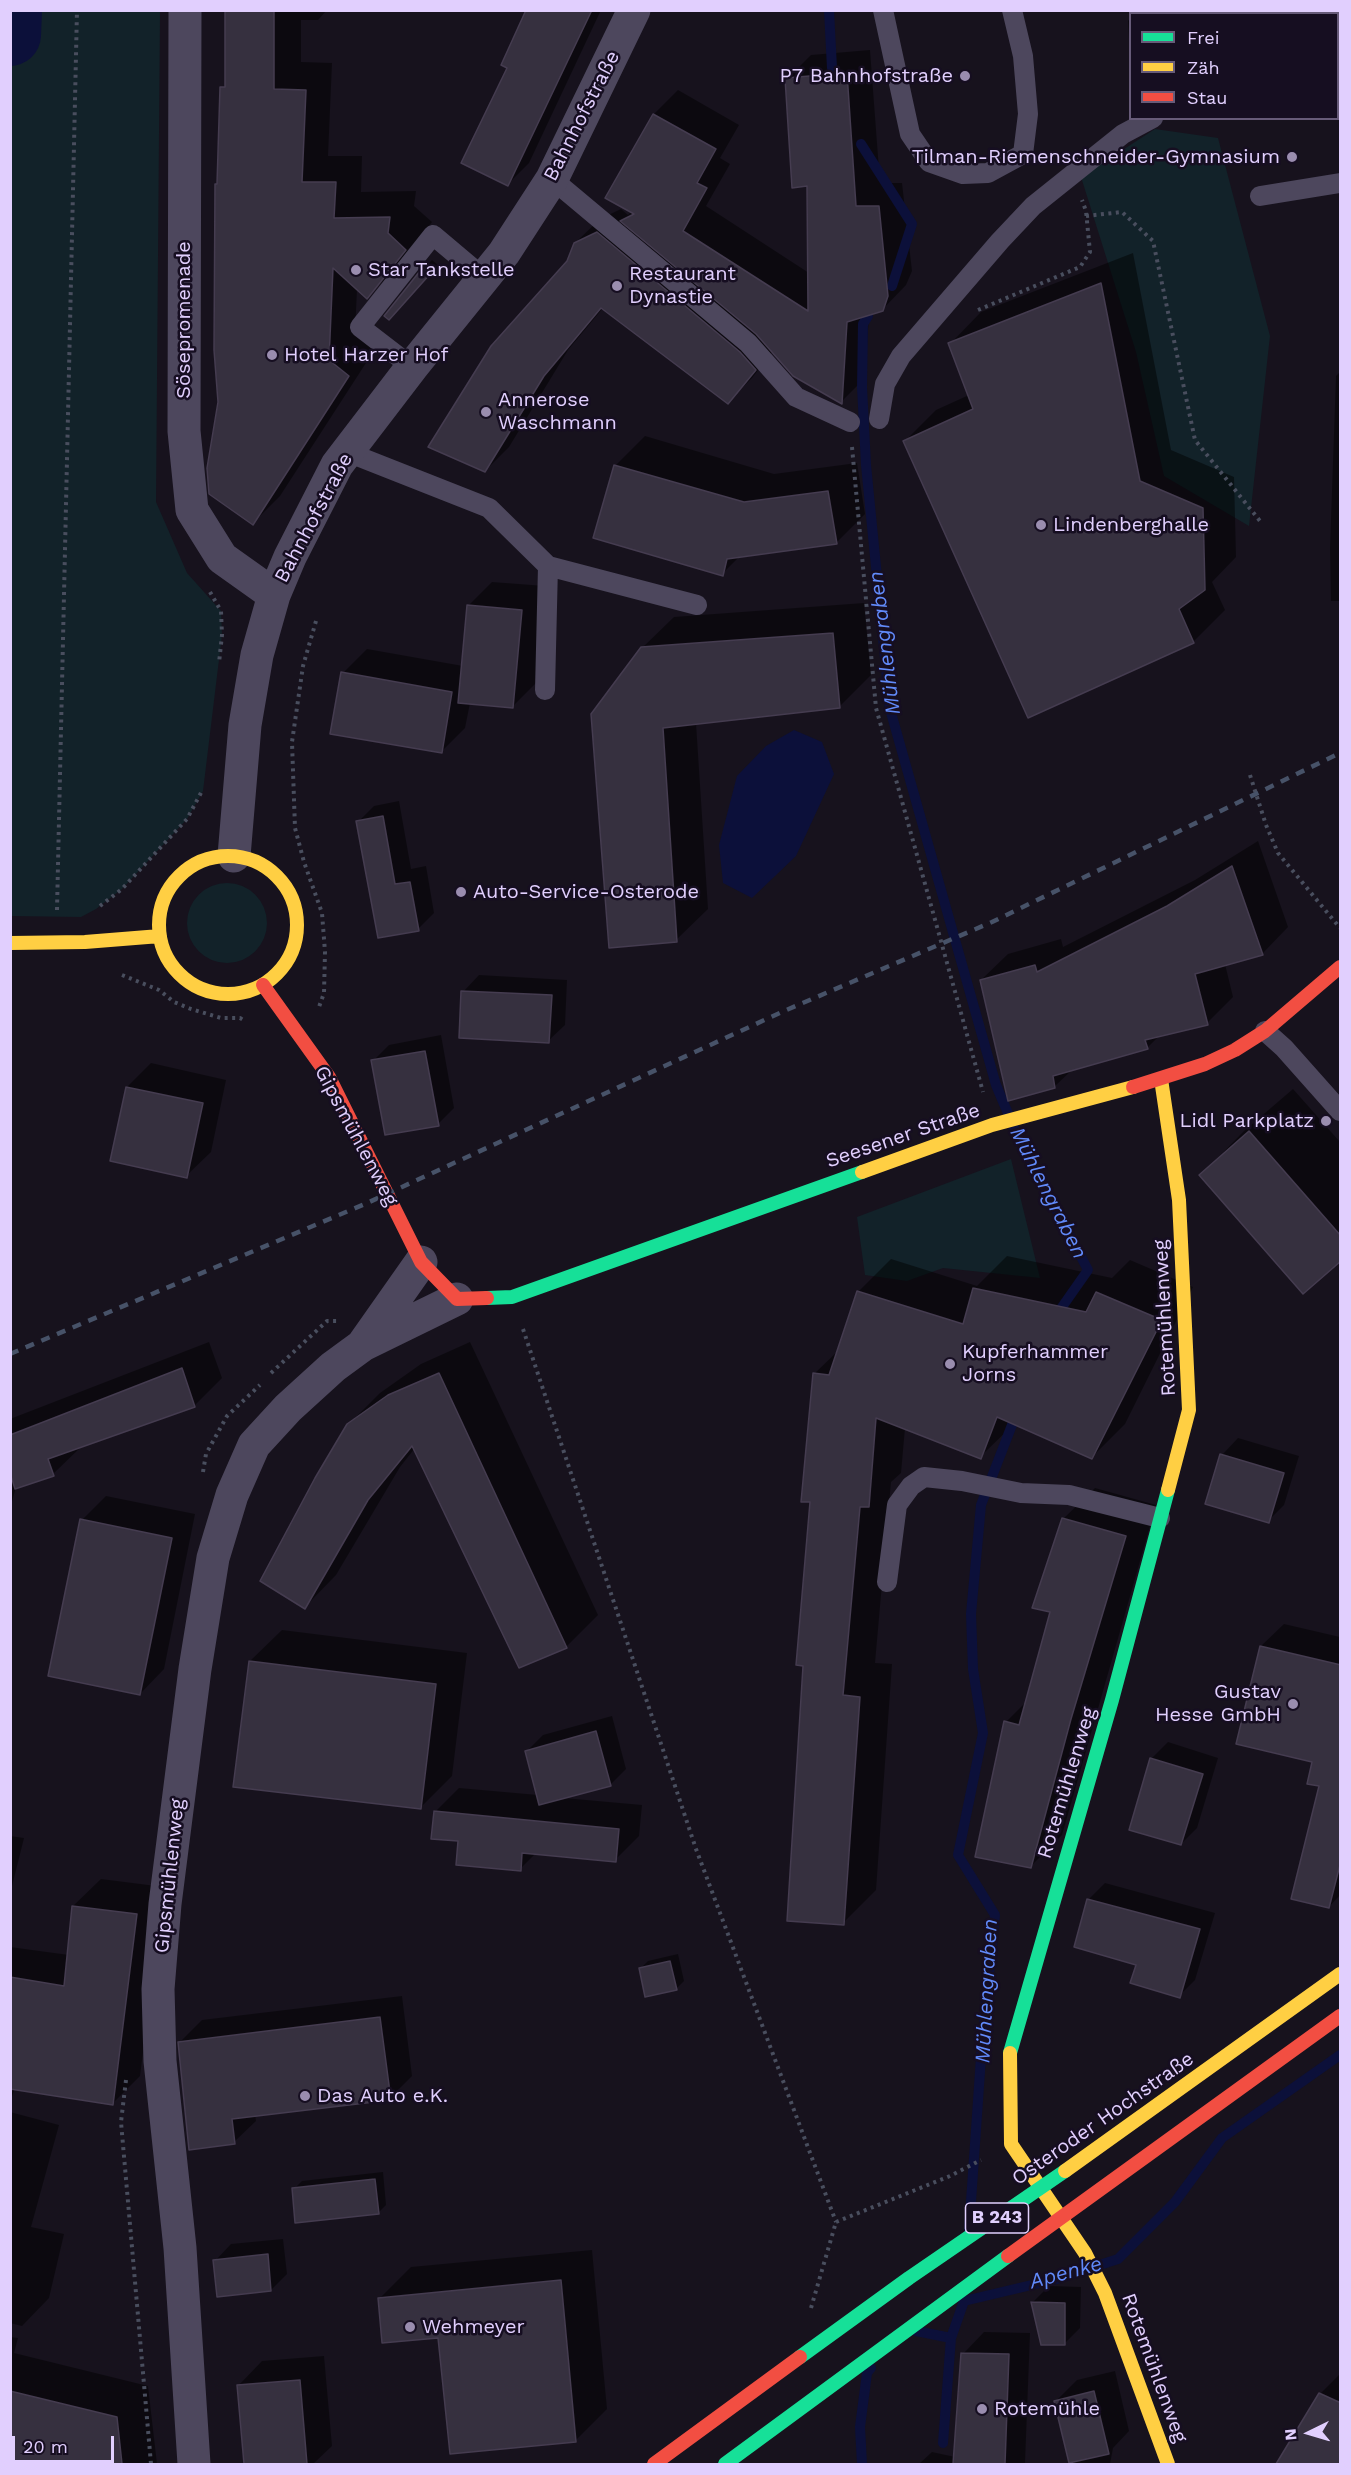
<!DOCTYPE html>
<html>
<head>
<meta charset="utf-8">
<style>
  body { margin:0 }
  #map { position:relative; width:1351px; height:2475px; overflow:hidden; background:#17121d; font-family:"Work Sans",sans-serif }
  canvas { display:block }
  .frame { position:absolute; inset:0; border:12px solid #e1cffe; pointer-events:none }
  .legend { position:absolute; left:1129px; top:12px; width:210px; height:108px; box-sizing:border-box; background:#160e21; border:2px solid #675b79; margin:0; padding:8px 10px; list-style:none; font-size:18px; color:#e1cffe }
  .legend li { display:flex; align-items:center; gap:12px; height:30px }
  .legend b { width:30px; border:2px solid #675b79 }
  .north { position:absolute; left:1279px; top:2403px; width:60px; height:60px; -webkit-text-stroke:4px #160e21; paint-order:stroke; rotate:265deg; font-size:16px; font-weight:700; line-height:24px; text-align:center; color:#e1cffe }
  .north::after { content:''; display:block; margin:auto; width:21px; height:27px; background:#e1cffe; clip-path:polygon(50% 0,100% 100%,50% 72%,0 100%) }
  .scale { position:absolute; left:12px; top:2436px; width:102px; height:27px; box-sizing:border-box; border:3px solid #e1cffe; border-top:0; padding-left:8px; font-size:18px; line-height:21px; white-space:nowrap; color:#e1cffe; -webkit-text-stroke:4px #160e21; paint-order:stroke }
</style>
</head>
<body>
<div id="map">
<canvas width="1351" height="2475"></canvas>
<div class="frame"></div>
<ul class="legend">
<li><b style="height:8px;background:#16e098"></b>Frei</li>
<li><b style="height:8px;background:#ffcf43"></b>Zäh</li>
<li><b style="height:8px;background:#f24e42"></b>Stau</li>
</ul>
<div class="north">N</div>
<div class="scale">20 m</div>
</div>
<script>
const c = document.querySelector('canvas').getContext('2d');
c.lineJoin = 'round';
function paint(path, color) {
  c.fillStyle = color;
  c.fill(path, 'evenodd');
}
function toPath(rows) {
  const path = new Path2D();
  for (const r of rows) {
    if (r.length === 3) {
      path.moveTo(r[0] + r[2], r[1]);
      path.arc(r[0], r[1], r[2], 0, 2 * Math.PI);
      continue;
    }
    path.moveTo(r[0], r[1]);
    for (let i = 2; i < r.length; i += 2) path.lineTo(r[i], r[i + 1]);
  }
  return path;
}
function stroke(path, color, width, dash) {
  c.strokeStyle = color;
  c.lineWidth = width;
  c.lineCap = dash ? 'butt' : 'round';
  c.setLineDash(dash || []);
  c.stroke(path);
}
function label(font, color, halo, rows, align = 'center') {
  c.font = font + ' "Work Sans",sans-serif';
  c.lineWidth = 5;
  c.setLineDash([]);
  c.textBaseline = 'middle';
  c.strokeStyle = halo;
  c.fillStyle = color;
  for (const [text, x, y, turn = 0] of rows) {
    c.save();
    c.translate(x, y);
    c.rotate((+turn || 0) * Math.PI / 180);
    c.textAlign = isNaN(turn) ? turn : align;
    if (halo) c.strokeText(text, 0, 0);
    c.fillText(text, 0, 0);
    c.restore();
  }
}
paint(toPath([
  [10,11,160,11,156,502,187,573,221,611,222,635,203,791,187,819,122,889,96,909,81,917,11,916],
  [1155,129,1218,138,1270,336,1249,526,1164,476,1136,352,1081,177],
  [227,923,40],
  [1011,1159,1040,1278,943,1268,907,1281,865,1275,857,1217]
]), '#122229');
paint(toPath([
  [794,730,822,742,834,774,796,856,752,898,723,883,719,845,737,776,766,746]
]), '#0c103a');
paint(toPath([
  [226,10,327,10,318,20,301,20,301,62,332,63,328,156,362,156,361,192,416,191,414,206,432,222,393,271,367,297,357,289,355,333,375,349,280,496,253,523,219,402,216,184,218,182,222,88,227,83],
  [528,10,601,10,529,163,508,184,509,67],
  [1138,10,1183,10,1183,14,1135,14],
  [1204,10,1269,10,1271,14,1204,14],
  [1290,10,1340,10,1340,27,1338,30,1338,14,1290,14],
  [1130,18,1130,55,1128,21],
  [870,50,880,183,902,183,912,271,906,285,882,310,869,314,865,378,841,402,773,351,752,378,728,402,603,308,568,350,509,447,485,471,575,243,600,219,621,209,628,215,632,211,607,197,654,114,678,90,739,125,720,158,730,164,706,206,809,273,808,185,787,79,811,55],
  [1133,253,1171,450,1234,477,1236,557,1212,582,1225,610,1193,642,905,441,936,410,969,395,950,344,981,312],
  [432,260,438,265,397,310,425,267],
  [1340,372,1340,601,1331,601,1330,548,1336,376],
  [645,436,774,474,857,463,865,514,836,543,741,555,722,574,595,537,616,465],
  [492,582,545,586,537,682,512,707,470,703,465,728,441,752,343,673,367,649,463,666,468,606],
  [864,603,871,675,839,707,696,723,708,909,676,940,642,648,674,617],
  [399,801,411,869,426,866,434,913,418,929,358,822,374,806],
  [1258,841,1288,927,1262,954,1225,964,1233,997,1207,1023,1160,1035,1147,1048,1073,1069,1054,1087,981,980,1008,954,1061,939,1063,947,1195,880],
  [479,975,567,980,565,1025,548,1041,463,992],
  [441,1035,454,1108,438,1124,373,1061,389,1045],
  [151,1063,226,1080,211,1152,186,1176,127,1087],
  [1293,1089,1340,1142,1340,1259,1201,1175,1244,1131],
  [1007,1256,1112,1278,1130,1260,1193,1287,1125,1424,1092,1457,1014,1424,980,1457,905,1428,901,1473,891,1482,875,1663,892,1664,876,1890,843,1923,805,1665,814,1374,840,1349,858,1292,891,1259,977,1286],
  [209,1342,222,1378,194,1406,81,1447,53,1474,16,1487,10,1509,10,1419],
  [470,1342,598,1615,567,1646,520,1666,415,1448,400,1467,336,1575,305,1607,348,1425,380,1393,421,1364],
  [1238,1438,1299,1456,1284,1505,1268,1521,1222,1455],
  [1095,1488,1156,1505,1062,1835,1031,1866,1006,1722,1028,1700,1052,1611,1063,1519],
  [106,1496,195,1514,164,1669,140,1694,82,1520],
  [1284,1624,1340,1637,1340,1895,1329,1907,1321,1785,1314,1761,1261,1646],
  [282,1630,467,1653,452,1776,420,1808,250,1661],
  [612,1716,626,1769,610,1785,564,1798,642,1805,639,1836,615,1860,537,1852,520,1869,459,1840,435,1812,459,1788,538,1795,527,1751,543,1735],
  [1168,1742,1218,1758,1197,1828,1181,1844,1151,1759],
  [10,1836,24,1838,10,1894],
  [101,1879,164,1887,140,2076,113,2103,15,2088,10,2102,10,1947,69,1955,73,1906],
  [1105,1883,1215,1913,1195,1980,1179,1996,1137,1964,1076,1946,1089,1899],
  [678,1954,684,1981,676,1989,640,1969,648,1961],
  [402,1996,412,2076,390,2098,255,2115,256,2121,234,2142,180,2042,202,2020],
  [10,2112,59,2125,31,2227,64,2234,49,2298,22,2326,10,2323],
  [383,2172,386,2205,378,2213,294,2189,302,2181],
  [283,2239,287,2274,271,2290,215,2261,231,2244],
  [592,2250,607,2409,576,2440,440,2336,379,2299,411,2267],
  [1049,2286,1081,2287,1080,2328,1064,2344,1033,2302],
  [984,2332,1030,2333,1025,2463,1039,2464,919,2464,932,2452,955,2457,963,2354],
  [10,2337,18,2338,14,2353,148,2386,157,2464,10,2464],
  [324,2356,332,2446,313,2464,245,2464,238,2386,262,2361],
  [1115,2371,1129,2431,1113,2448,1110,2464,1071,2464,1056,2401,1077,2380],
  [1340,2374,1340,2464,1278,2464,1320,2394]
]), '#0007');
stroke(toPath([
  [829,10,832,68],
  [861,144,912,224,892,286],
  [868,316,863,324,862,387,866,465,890,709,996,1085,1018,1137,1088,1270,1055,1317],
  [969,2230,982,2043,995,1915,958,1855,983,1733,973,1669,971,1614,981,1505,1017,1412],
  [916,2331,951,2338],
  [943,2443,951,2338,964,2301,1057,2279,1118,2259,1175,2202,1222,2138,1340,2055],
  [862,2464,860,2427,867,2373,871,2368]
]), '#0c103a', 10);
stroke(toPath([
  [10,35,11,10]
]), '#0c103a', 62);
const building = toPath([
  [225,10,274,10,274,89,306,90,302,182,336,182,334,218,390,217,388,233,406,250,367,299,333,268,329,360,349,376,253,525,209,494,207,468,218,402,214,350,215,184,217,184,220,87,225,87,225,10],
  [526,10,592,10,508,186,461,163,507,68,501,65,526,10],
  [847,73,856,206,879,206,888,296,883,311,847,322,842,404,793,376,756,334,620,221,634,214,605,198,653,114,716,149,697,183,707,188,683,231,808,311,807,186,792,188,785,78,847,73],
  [597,232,740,352,756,370,728,404,601,308,544,376,485,472,428,447,491,346,567,261,574,243,597,232],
  [424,266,431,273,389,320,384,316,424,266],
  [1101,283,1140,481,1203,508,1205,590,1179,609,1194,643,1028,718,903,441,973,409,948,343,1101,283],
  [614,465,744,502,828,491,837,544,727,559,723,576,593,538,614,465],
  [467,605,522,610,513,708,458,703,467,605],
  [833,633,840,708,663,728,677,942,609,948,591,714,641,647,833,633],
  [341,672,452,692,442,753,330,734,341,672],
  [383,816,395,884,410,882,419,931,378,938,356,821,383,816],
  [1232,866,1263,955,1195,974,1208,1025,1145,1040,1148,1049,1053,1076,1055,1088,1008,1101,980,980,1035,965,1037,972,1167,906,1232,866],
  [461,991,552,995,549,1043,459,1038,461,991],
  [425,1051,439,1126,385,1135,371,1060,425,1051],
  [126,1087,203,1103,187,1178,110,1161,126,1087],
  [1249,1131,1341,1236,1341,1261,1303,1294,1199,1175,1249,1131],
  [973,1288,1086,1312,1096,1292,1162,1320,1092,1459,997,1417,981,1459,876,1418,869,1507,860,1507,843,1695,860,1697,844,1925,787,1921,803,1666,796,1665,810,1502,801,1502,813,1373,829,1375,857,1291,963,1324,973,1288],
  [182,1368,195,1407,48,1459,54,1476,15,1489,10,1473,10,1435,182,1368],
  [439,1373,567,1648,519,1668,412,1446,368,1500,305,1609,260,1581,315,1478,347,1424,388,1395,439,1373],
  [1220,1454,1284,1473,1269,1523,1205,1504,1220,1454],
  [1062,1518,1126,1536,1071,1719,1031,1868,975,1857,1004,1721,1019,1725,1050,1612,1032,1608,1062,1518],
  [80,1519,172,1538,140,1695,48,1676,80,1519],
  [1260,1646,1341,1665,1341,1861,1329,1908,1291,1899,1319,1786,1307,1784,1312,1762,1236,1744,1260,1646],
  [249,1661,436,1684,421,1809,233,1787,249,1661],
  [596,1731,611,1786,539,1805,525,1751,596,1731],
  [1150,1758,1203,1774,1181,1845,1129,1830,1150,1758],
  [434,1811,619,1829,616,1862,522,1853,521,1871,456,1865,458,1841,431,1839,434,1811],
  [1087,1899,1200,1929,1180,1998,1130,1983,1136,1965,1074,1947,1087,1899],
  [72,1906,137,1914,113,2105,10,2089,10,1977,64,1986,72,1906],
  [670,1961,677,1990,645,1997,639,1968,670,1961],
  [380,2017,391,2100,232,2119,235,2144,189,2150,178,2042,380,2017],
  [375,2179,379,2214,295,2223,292,2188,375,2179],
  [268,2254,271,2291,217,2297,213,2260,268,2254],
  [561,2280,576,2442,450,2454,438,2338,382,2343,378,2298,561,2280],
  [1031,2302,1065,2303,1065,2345,1041,2345,1031,2302],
  [961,2353,1009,2354,1005,2464,953,2464,961,2353],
  [300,2380,307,2464,244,2464,237,2385,300,2380],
  [10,2391,117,2417,122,2464,10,2464,10,2391],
  [1094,2391,1109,2454,1069,2463,1054,2401,1094,2391],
  [1319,2393,1341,2403,1341,2464,1276,2464,1319,2393]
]);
paint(building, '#36303f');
stroke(building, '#453c50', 1.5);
stroke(toPath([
  [1086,216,1122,212,1153,241,1195,440,1260,521],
  [978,310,1080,267,1090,252,1086,211,1082,200],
  [852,447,876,708,983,1092],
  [210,592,221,611,222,635,219,663],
  [316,621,303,666,292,742,295,828,304,862,322,913,325,952,324,993,319,1007],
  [1250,775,1266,825,1278,853,1340,928],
  [100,906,122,889,187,819,203,789],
  [57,910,77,10],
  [122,975,159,990,174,1002,191,1009,221,1018,240,1018,245,1021],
  [523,1329,696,1849,836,2222],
  [271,1373,327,1321,339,1321],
  [203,1472,206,1454,227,1416,260,1385],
  [126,2080,121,2122,151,2464],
  [836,2222,950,2176,981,2160],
  [811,2308,836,2222]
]), '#494e5e', 4, [3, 4.5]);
stroke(toPath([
  [883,10,910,134,929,162,963,174,988,173,1023,154,1028,114,1023,56,1012,10],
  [552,179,748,343,796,397,850,422],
  [1260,196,1340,183],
  [412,367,360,327,433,235,484,278],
  [879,419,885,384,901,356,1000,241,1033,206,1123,134,1153,118],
  [347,452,489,508,548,566,697,605],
  [545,690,548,566],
  [1265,1031,1284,1048,1340,1111],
  [887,1582,897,1505,911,1486,924,1477,962,1481,1021,1493,1069,1495,1160,1518]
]), '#4d475d', 20);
stroke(toPath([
  [185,10,184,431,192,510,222,558,274,595],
  [1184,10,1184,14],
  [1270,14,1270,10],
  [234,856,245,725,257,655,274,595,290,557,337,465,412,367,504,253,552,179,634,10],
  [364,1343,421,1262],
  [194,2464,180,2248,160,2061,158,1989,165,1904,195,1669,213,1558,232,1495,254,1445,288,1408,333,1367,363,1345,457,1299]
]), '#4d475d', 33);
stroke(toPath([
  [487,1298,512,1297,862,1172],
  [1010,2053,1112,1700,1168,1490]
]), '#16e098', 14);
stroke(toPath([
  [228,925,69],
  [10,943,85,942,160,936],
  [1161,1079,1179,1200,1189,1410,1168,1490],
  [862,1172,992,1125,1133,1087],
  [1010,2053,1011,2144,1085,2253,1105,2293,1168,2464]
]), '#ffcf43', 14);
stroke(toPath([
  [263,985,329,1077,421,1262,457,1299,487,1298],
  [1133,1087,1205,1064,1235,1050,1265,1031,1340,967]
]), '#f24e42', 14);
stroke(toPath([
  [10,1354,365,1204,784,1011,992,922,1340,753]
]), '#475268', 4.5, [9, 8]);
stroke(toPath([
  [800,2357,909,2278,1065,2171],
  [725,2464,1008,2256]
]), '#16e098', 14);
stroke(toPath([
  [1065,2171,1340,1974]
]), '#ffcf43', 14);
stroke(toPath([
  [1008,2256,1340,2016],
  [654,2464,800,2357]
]), '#f24e42', 14);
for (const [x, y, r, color] of [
  [965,76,6,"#9a8daf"],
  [1292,157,6,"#9a8daf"],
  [356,270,6,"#9a8daf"],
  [617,286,6,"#9a8daf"],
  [272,355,6,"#9a8daf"],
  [486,412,6,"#9a8daf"],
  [1041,525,6,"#9a8daf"],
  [461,892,6,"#9a8daf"],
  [1326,1121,6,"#9a8daf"],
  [950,1364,6,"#9a8daf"],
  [1293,1704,6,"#9a8daf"],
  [305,2096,6,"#9a8daf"],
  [410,2327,6,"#9a8daf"],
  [982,2409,6,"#9a8daf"]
]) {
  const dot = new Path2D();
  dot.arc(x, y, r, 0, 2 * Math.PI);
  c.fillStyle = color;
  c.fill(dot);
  stroke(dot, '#160e21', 2);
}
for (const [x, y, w] of [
  [997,2218,63]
]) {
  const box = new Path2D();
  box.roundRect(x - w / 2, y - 15, w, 30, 4.5);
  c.fillStyle = '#160e21';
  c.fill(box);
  stroke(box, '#e1cffe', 1.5);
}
label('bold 18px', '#e1cffe', null, [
  ["B 243",997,2218]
]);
label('20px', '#e1cffe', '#160e21', [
  ["P7 Bahnhofstraße",953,76,"right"],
  ["Tilman-Riemenschneider-Gymnasium",1280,157,"right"],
  ["Star Tankstelle",368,270],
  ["Restaurant",629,274],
  ["Dynastie",629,297],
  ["Hotel Harzer Hof",284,355],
  ["Annerose",498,400],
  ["Waschmann",498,423],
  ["Lindenberghalle",1053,525],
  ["Auto-Service-Osterode",473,892],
  ["Lidl Parkplatz",1314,1121,"right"],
  ["Kupferhammer",962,1352],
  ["Jorns",962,1375],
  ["Gustav",1281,1692,"right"],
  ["Hesse GmbH",1281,1715,"right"],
  ["Das Auto e.K.",317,2096],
  ["Wehmeyer",422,2327],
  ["Rotemühle",994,2409]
], 'left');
label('20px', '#e1cffe', '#160e21', [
  ["Bahnhofstraße",582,116,-63],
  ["Sösepromenade",184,320,-90],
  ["Bahnhofstraße",314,518,-62],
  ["Gipsmühlenweg",356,1136,62],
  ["Seesener Straße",903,1136,-19],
  ["Rotemühlenweg",1165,1318,-93],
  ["Rotemühlenweg",1067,1783,-73],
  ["Gipsmühlenweg",170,1876,-84],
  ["Osteroder Hochstraße",1103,2119,-35],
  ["Rotemühlenweg",1154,2368,70]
]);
label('italic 21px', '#618afa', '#160e21', [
  ["Mühlengraben",885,643,-97],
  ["Mühlengraben",1048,1193,63],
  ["Mühlengraben",987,1991,-87],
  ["Apenke",1066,2273,-15]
]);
</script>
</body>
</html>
